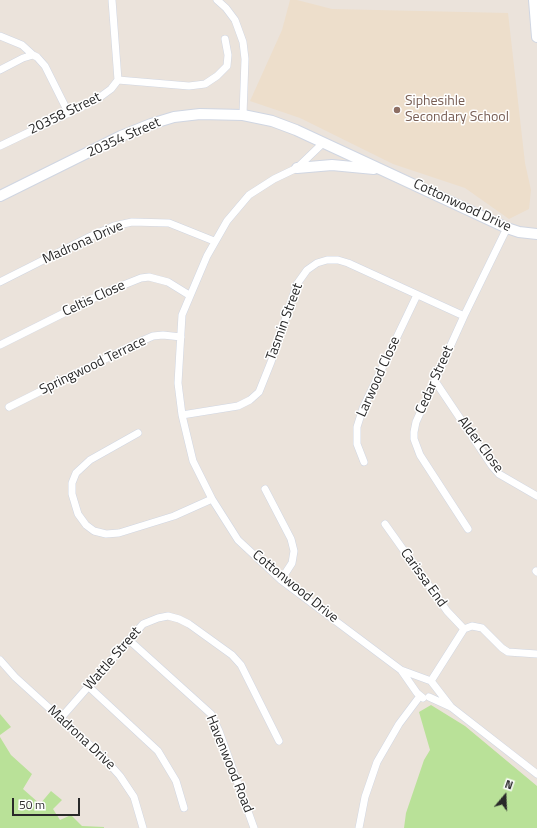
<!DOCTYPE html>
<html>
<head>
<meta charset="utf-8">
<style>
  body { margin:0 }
  #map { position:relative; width:537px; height:828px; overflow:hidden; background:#ebe3db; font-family:"Titillium Web",sans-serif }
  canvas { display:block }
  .north { position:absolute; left:485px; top:776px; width:40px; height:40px; -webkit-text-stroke:3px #fff; paint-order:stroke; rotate:19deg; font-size:11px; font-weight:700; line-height:16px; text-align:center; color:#292929 }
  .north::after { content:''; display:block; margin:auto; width:14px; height:18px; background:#292929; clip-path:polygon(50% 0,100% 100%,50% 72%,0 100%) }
  .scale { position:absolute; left:12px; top:798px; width:68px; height:18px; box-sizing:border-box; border:2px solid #292929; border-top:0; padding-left:5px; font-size:12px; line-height:14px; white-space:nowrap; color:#292929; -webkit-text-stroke:3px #fff; paint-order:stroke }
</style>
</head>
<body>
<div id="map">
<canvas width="537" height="828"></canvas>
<div class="north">N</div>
<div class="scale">50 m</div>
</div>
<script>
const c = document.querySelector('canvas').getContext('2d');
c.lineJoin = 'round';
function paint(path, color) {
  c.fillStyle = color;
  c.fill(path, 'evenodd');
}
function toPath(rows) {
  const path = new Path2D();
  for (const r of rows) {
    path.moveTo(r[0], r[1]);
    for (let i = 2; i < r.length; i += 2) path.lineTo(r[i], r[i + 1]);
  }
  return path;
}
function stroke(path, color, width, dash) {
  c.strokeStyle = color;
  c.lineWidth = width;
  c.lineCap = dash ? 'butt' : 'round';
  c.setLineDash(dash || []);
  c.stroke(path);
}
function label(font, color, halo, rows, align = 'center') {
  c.font = font + ' "Titillium Web",sans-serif';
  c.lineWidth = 3;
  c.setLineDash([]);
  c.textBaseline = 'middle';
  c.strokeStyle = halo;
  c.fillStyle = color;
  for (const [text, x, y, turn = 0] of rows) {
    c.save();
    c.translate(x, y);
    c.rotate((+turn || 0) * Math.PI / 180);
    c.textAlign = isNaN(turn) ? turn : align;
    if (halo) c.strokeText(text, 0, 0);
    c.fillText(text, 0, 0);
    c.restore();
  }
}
paint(toPath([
  [290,0,297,0,332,9,508,13,525,163,531,190,529,209,509,219,465,188,393,164,300,118,250,101,282,30]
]), '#eddecb');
paint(toPath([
  [431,705,465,726,537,786,537,828,404,828,406,813,424,760,430,750,419,712],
  [0,714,11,727,0,735],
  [0,737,11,755,32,774,23,789,40,804,51,791,62,800,53,809,60,820,71,815,82,826,104,827,104,828,0,828]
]), '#b9e198');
const street = toPath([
  [217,0,226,8,235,20,243,42,245,59,243,115],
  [0,36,22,45,33,55],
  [0,70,23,58,33,55,37,57,45,66,68,112],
  [118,80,189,86,205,84,217,76,227,66,228,55,225,39],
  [323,143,297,168,274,179,249,195,227,221,207,256,182,315,178,383,182,415,193,461,212,499,238,540,281,580,401,670,431,681,451,707],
  [0,146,96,100,111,89,118,80,112,0],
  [0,282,87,238,114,226,132,222,169,223,214,241],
  [0,345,106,292,141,278,149,277,168,282,189,295],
  [435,381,492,466,499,474,537,496],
  [9,407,137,343,153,336,163,335,181,337],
  [182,415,238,406,250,400,259,392,271,362,297,284,307,270,317,263,327,260,338,260,348,263,464,316],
  [138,433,90,460,76,473,72,483,72,494,78,514,86,525,94,531,106,534,119,533,174,516,212,499],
  [364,462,357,444,357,427,363,408,417,295],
  [265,489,291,539,294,551,292,563,281,580],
  [385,524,447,611,464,629],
  [468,529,420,455,414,439,414,432,416,422,464,316,507,228],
  [536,571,537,572],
  [129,640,211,714,219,731,254,828],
  [0,660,15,677,103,757,120,776,134,797,143,828],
  [401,670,417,693,423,698],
  [431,681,464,629,472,626,482,628,502,648,508,652,537,654],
  [89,687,158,751,176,781,184,808],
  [429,697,451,707,537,774],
  [60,719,143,624,158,618,168,616,179,619,189,624,232,655,241,665,279,741],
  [359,828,365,797,377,762,399,724,420,696]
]);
const secondary = toPath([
  [534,0,537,37],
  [297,168,332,165,374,169],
  [0,196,121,136,151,124,174,117,200,114,243,115,272,121,296,130,507,228,519,232,537,234]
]);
stroke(street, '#d0d6e2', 8);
stroke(secondary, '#d0d6e2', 12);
stroke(street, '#fff', 7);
stroke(secondary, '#fff', 10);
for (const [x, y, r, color] of [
  [397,110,4,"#8d6e63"]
]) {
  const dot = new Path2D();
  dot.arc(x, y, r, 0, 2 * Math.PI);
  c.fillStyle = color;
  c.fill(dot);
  stroke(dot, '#fff', 1.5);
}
label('14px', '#785e54', '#fff', [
  ["Siphesihle",405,102],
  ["Secondary School",405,118]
], 'left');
label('14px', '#292929', '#fff', [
  ["20358 Street",65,114,-26],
  ["20354 Street",124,138,-24],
  ["Cottonwood Drive",462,206,25],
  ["Madrona Drive",83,243,-24],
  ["Celtis Close",94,299,-25],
  ["Tasmin Street",285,322,-70],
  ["Springwood Terrace",93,366,-26],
  ["Larwood Close",379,377,-66],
  ["Cedar Street",435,380,-66],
  ["Alder Close",480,445,53],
  ["Carissa End",423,578,54],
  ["Cottonwood Drive",295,587,39],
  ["Wattle Street",113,659,-49],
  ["Madrona Drive",81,738,43],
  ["Havenwood Road",229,764,68]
]);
</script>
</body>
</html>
